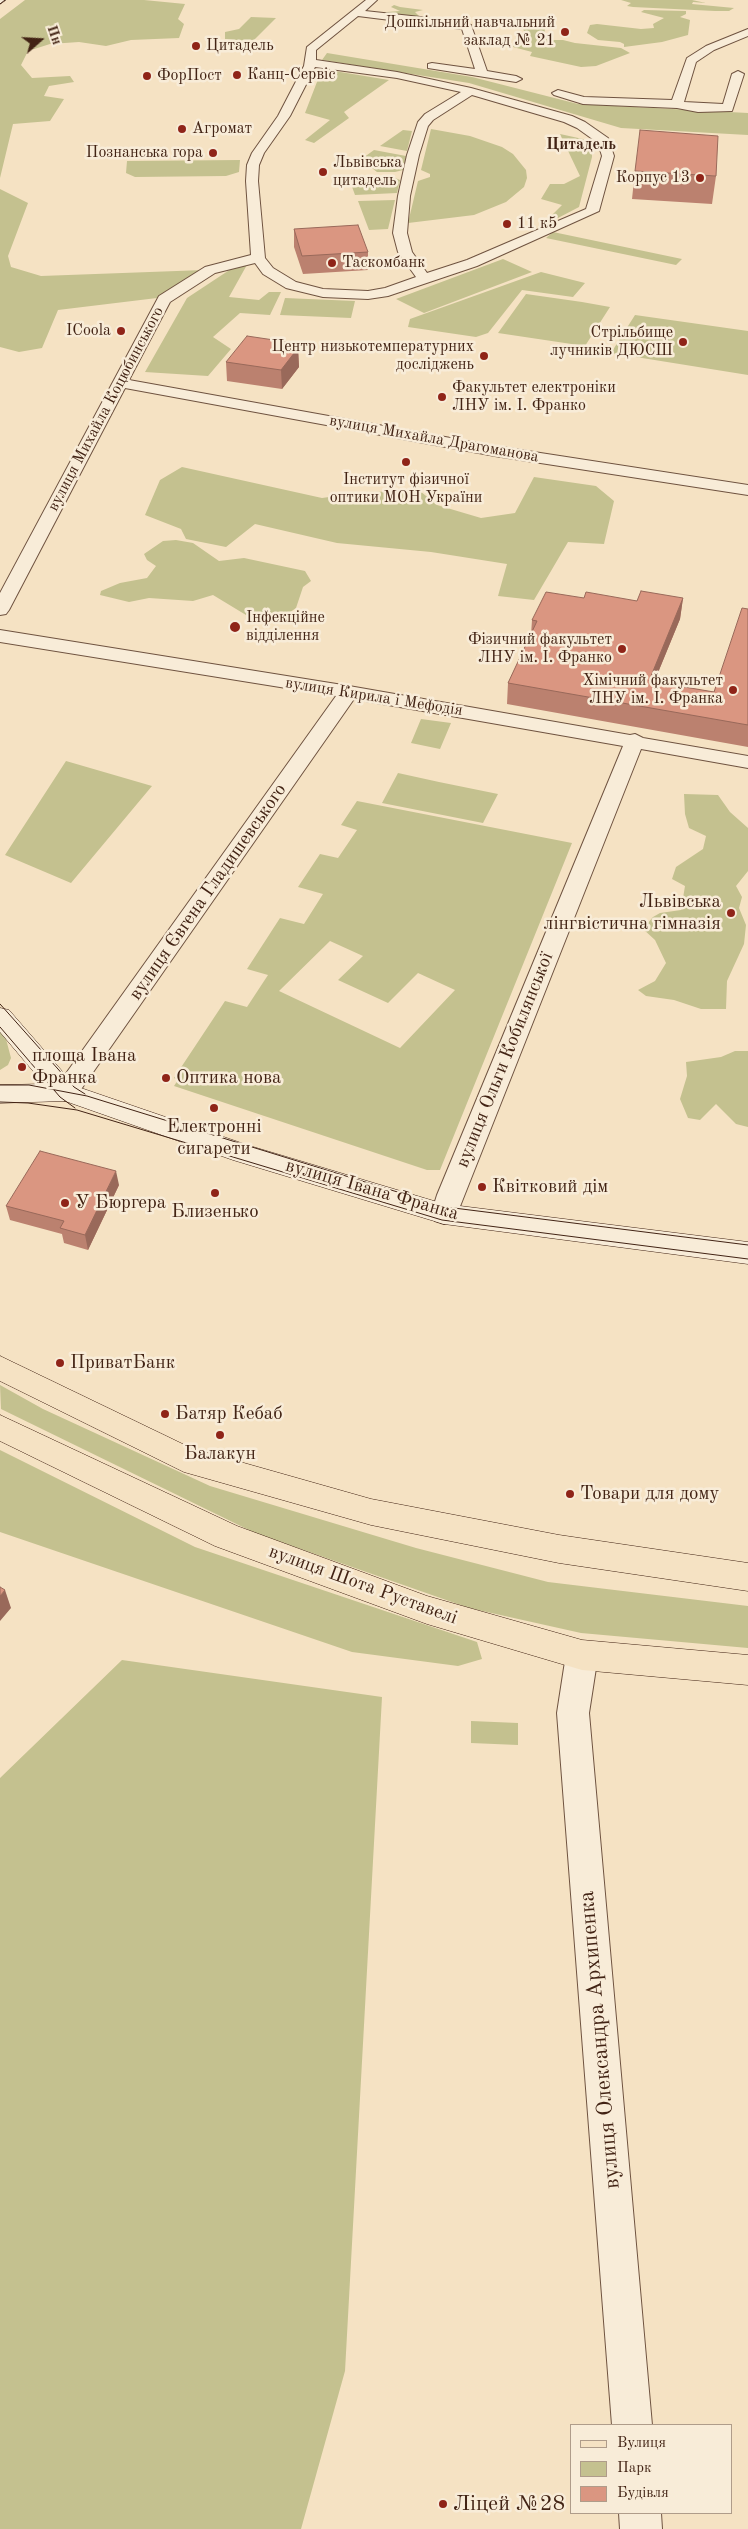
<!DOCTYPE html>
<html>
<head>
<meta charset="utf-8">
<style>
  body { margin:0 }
  #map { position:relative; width:748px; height:2529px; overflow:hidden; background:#f5e2c3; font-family:"Old Standard TT",serif }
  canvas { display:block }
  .legend { position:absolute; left:570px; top:2424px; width:162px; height:90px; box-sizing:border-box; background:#f8ecd8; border:1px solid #af9c8a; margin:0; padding:6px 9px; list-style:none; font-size:15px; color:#422314 }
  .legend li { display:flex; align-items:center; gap:10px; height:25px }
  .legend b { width:25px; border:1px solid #af9c8a }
  .north { position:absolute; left:15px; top:15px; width:50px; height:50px; -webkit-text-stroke:4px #f8ecd8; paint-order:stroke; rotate:71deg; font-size:14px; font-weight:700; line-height:20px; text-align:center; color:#422314 }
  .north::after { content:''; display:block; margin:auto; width:18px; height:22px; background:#422314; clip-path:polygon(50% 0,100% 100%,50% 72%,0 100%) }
</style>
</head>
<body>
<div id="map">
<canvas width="748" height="2529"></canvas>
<ul class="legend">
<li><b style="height:6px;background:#f5e2c3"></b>Вулиця</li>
<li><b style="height:14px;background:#c4c18f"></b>Парк</li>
<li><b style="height:14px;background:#da9681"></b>Будівля</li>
</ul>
<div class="north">Пн</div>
</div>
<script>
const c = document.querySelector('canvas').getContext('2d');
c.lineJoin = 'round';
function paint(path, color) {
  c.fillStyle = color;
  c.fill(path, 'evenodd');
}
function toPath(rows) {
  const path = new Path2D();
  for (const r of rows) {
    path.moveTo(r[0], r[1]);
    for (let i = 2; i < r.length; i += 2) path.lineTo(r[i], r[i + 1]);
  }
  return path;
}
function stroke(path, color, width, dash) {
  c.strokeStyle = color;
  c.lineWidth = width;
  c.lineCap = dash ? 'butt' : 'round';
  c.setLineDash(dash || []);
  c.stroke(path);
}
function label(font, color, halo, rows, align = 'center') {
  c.font = font + ' "Old Standard TT",serif';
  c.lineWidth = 5;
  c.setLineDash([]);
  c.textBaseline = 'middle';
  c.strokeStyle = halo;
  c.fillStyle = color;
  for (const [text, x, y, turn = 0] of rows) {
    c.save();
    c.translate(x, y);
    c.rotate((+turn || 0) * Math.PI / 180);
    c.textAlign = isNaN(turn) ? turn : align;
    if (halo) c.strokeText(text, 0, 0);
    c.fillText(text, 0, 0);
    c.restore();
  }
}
paint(toPath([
  [25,0,144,0,185,4,178,19,184,24,179,38,131,40,106,46,79,42,50,44,28,51,21,65,32,78,70,76,74,82,49,86,44,96,64,99,50,121,13,124,0,178,0,19],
  [621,0,692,0,706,3,693,2,692,4,734,8,729,11,715,11,633,7,627,6,631,3],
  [394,5,400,7,423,10,415,12,420,17,373,13,400,11,391,7],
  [644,10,686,11,686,14,680,17,690,20,688,35,662,42,624,47,624,44,620,42,598,40,587,33,590,25,597,24,641,29,654,28,653,24,664,18,641,12],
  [251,17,276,18,252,42,225,39,225,32,239,29],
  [501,20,546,26,543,37,548,40,563,40,575,43,621,48,630,53,596,66,581,67,530,56,532,52,513,47,516,40,525,33,523,29,492,25,488,21],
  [327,53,472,77,578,104,748,113,748,135,621,128,469,83,322,60],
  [322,69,389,80,344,112,349,118,314,143,305,140,330,120,305,113],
  [431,129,470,136,502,147,513,154,526,170,527,178,524,187,506,202,474,215,408,223,418,181,430,177,430,174,421,170],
  [403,130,412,131,407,151,380,146],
  [560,134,592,141,592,157,579,207,558,218,551,216,562,205,541,199,550,184,564,184,580,176],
  [374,150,406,156,403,170,395,172,377,172,368,165,356,163],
  [240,160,239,172,226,176,135,177,126,173,127,161],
  [376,177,393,177,400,180,397,193,355,195,351,184,367,182],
  [0,189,28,203,8,256,11,267,41,276,204,270,157,298,58,310,42,348,19,352,0,347],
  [395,200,388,229,369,230,358,201],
  [553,232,682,259,676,265,546,238],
  [503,259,532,272,424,313,396,299],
  [248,263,229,297,259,300,269,292,281,292,270,315,240,313,213,337,231,349,208,376,145,372,187,298,237,265],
  [541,272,585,283,573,297,522,290,488,333,476,337,408,327,410,319],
  [526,294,582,302,610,307,585,346,498,333],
  [285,298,355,301,351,318,280,315],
  [635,315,748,331,748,375,611,353],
  [182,467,322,498,365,492,420,491,437,505,481,518,515,513,534,477,596,486,614,501,604,544,568,542,534,600,498,596,507,564,431,552,337,543,255,524,226,547,186,539,181,529,145,515,160,480],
  [176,540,193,543,219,561,244,558,305,571,311,581,303,587,296,608,282,618,268,619,246,615,213,595,193,601,149,598,129,602,100,595,101,591,120,583,147,578,156,566,147,560,144,554,163,541],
  [421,719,451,723,440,749,411,743],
  [66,761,152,786,71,883,5,855],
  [398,773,439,782,498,794,483,823,382,803],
  [684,794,718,795,730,812,748,828,748,871,736,886,742,897,739,908,746,925,744,944,727,981,726,1009,701,1009,674,1000,646,996,638,990,655,981,666,963,655,940,643,929,653,917,660,913,681,910,685,886,672,879,676,867,703,849,706,836,689,828,685,814],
  [357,801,572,843,440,1170,427,1170,174,1086,178,1080,174,1078,225,1001,247,1007,268,975,247,969,280,918,304,924,323,894,298,887,320,854,338,858,357,830,341,825],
  [330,941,363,956,338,980,388,1003,418,973,455,990,400,1048,279,991],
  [0,1032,6,1039,11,1058,8,1065,0,1070],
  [735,1051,748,1051,748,1127,736,1124,716,1104,700,1120,688,1118,680,1099,687,1076,686,1062,721,1057],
  [0,1385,43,1409,210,1486,416,1548,548,1582,748,1606,748,1648,581,1633,469,1608,255,1533,1,1409],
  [0,1450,195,1547,477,1642,482,1659,458,1666,352,1652,0,1532],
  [122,1660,382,1697,345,2371,301,2529,0,2529,0,1778],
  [471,1721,518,1723,518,1745,471,1743]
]), '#c4c18f');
const street = toPath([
  [366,0,377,0,365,11,457,21,471,25,487,71,516,76,522,79,516,82,428,68,428,64,432,63,475,69,462,29,358,16,316,50,316,60,397,72,471,88,572,116,585,122,608,138,614,156,599,211,477,266,388,296,368,299,323,297,286,288,263,274,255,263,215,273,170,302,129,380,495,446,748,485,748,495,495,456,125,388,9,610,6,614,0,615,0,593,159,296,205,267,251,255,246,181,247,165,252,153,278,116,304,66,307,47,366,0],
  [315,67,397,78,461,92,425,114,418,122,407,155,398,196,393,233,398,252,416,277,385,288,368,291,323,289,296,282,273,268,265,258,258,181,259,165,264,153,290,116,315,67],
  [472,95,564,122,577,128,598,143,602,156,586,209,467,260,427,273,412,252,407,233,410,196,419,155,428,126,433,120,472,95],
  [748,29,748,36,714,50,696,62,684,102,723,104,732,74,738,71,744,74,732,111,698,112,677,108,583,104,554,95,552,93,558,90,584,97,672,100,687,58,706,46,748,29],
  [0,630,349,686,630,735,635,734,643,738,748,756,748,768,641,749,457,1214,453,1221,444,1224,435,1221,431,1214,437,1195,623,746,354,699,75,1098,66,1101,57,1098,54,1092,57,1086,336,696,0,642,0,630],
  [582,1641,593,1645,598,1655,589,1713,652,2425,612,2425,557,1713,566,1655,571,1645,582,1641],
  [619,2513,661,2513,662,2529,620,2529,619,2513]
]);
const secondary = toPath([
  [0,0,6,0,0,4,0,0],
  [0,1008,9,1010,75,1086,250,1146,444,1204,748,1242,748,1264,444,1224,233,1160,65,1101,0,1103,0,1085,44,1084,0,1032,0,1008]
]);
const primary = toPath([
  [0,1356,191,1448,371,1499,559,1535,748,1563,748,1591,559,1563,371,1525,184,1472,0,1381,0,1356],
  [0,1415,237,1526,427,1596,582,1640,748,1655,748,1685,582,1670,427,1624,215,1546,0,1441,0,1415]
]);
stroke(street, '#6f5340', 2);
stroke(secondary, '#422314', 1);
stroke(primary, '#422314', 1);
paint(street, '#f8ecd8');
paint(secondary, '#f8ecd8');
paint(primary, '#f5e2c3');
stroke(toPath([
  [0,4,5,0],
  [0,1004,74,1087,85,1094],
  [0,1027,60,1097,75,1108],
  [0,1085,29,1085,87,1096,446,1207,748,1245],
  [0,1102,28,1103,77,1110,442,1220,748,1259]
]), '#422314', 1);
paint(toPath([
  [635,171,716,176,712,204,632,199],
  [294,229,368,252,368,270,303,274,294,247],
  [294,347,298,348,299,367,282,389,227,381,226,362],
  [584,598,637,601,683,598,680,619,654,682,714,692,748,609,748,747,507,704,508,683,531,635,532,620],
  [119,1185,88,1250,64,1243,62,1234,10,1220,6,1206]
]), '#bb816f');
paint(toPath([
  [294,343,294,353,298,348,299,367,282,389,281,370,291,347],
  [683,598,680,619,646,702,649,681],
  [116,1171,119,1185,88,1250,85,1235],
  [5,1590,11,1608,0,1621,0,1596]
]), '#99695a');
const building = toPath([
  [640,130,718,136,716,176,635,171,640,130],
  [358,225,368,252,302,256,294,229,358,225],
  [247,336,294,343,291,347,298,348,281,370,226,362,247,336],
  [641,591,683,598,649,681,714,692,742,608,748,609,748,725,508,683,537,621,532,620,546,592,584,598,586,592,637,601,641,591],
  [40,1151,116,1171,85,1235,60,1228,64,1221,6,1206,40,1151],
  [0,1587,5,1590,0,1596,0,1587]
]);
paint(building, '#da9681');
stroke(building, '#99695a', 1);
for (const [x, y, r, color] of [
  [565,32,5,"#8f2418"],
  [196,46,5,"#8f2418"],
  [237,75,5,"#8f2418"],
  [147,76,5,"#8f2418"],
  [182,129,5,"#8f2418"],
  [213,153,5,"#8f2418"],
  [323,172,5,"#8f2418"],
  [700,178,5,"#8f2418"],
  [507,224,5,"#8f2418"],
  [332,263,5,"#8f2418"],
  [121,331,5,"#8f2418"],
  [683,342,5,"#8f2418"],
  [484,356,5,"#8f2418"],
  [442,397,5,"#8f2418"],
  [406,462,5,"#8f2418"],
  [235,627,6,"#8f2418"],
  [622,649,5,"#8f2418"],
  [733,690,5,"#8f2418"],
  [731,913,5,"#8f2418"],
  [22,1067,5,"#8f2418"],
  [166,1078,5,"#8f2418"],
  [214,1108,5,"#8f2418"],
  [482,1187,5,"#8f2418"],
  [215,1193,5,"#8f2418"],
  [65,1203,5,"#8f2418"],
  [60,1363,5,"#8f2418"],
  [165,1414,5,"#8f2418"],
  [220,1435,5,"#8f2418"],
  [570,1494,5,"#8f2418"],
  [443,2504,5,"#8f2418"]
]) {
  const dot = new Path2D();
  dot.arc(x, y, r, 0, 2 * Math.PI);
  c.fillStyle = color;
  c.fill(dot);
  stroke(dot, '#f8ecd8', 2);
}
label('16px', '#422314', '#f8ecd8', [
  ["Дошкільний навчальний",555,23,"right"],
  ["заклад № 21",555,41,"right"],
  ["Цитадель",206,46],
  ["Канц-Сервіс",247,75],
  ["ФорПост",157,76],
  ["Агромат",192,129],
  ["Познанська гора",203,153,"right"],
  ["Львівська",333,163],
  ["цитадель",333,181],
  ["Корпус 13",690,178,"right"],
  ["11 к5",517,224],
  ["Таскомбанк",342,263],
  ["ICoola",111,331,"right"],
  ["Стрільбище",673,333,"right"],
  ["лучників ДЮСШ",673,351,"right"],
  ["Центр низькотемпературних",474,347,"right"],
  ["досліджень",474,365,"right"],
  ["Факультет електроніки",452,388],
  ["ЛНУ ім. І. Франко",452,406],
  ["Інститут фізичної",406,480,"center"],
  ["оптики МОН України",406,498,"center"],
  ["Інфекційне",246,618],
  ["відділення",246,636],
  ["Фізичний факультет",612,640,"right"],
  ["ЛНУ ім. І. Франко",612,658,"right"],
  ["Хімічний факультет",723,681,"right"],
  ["ЛНУ ім. І. Франка",723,699,"right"]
], 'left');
label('bold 16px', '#422314', '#f8ecd8', [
  ["Цитадель",581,145]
]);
label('16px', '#422314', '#f8ecd8', [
  ["вулиця Михайла Коцюбинського",106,409,-62],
  ["вулиця Михайла Драгоманова",434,439,10],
  ["вулиця Кирила і Мефодія",374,697,9]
]);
label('19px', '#422314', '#f8ecd8', [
  ["вулиця Євгена Гладишевського",208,892,-55],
  ["вулиця Ольги Кобилянської",505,1060,-68],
  ["вулиця Івана Франка",372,1190,16],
  ["вулиця Шота Руставелі",363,1585,20]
]);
label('19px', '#422314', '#f8ecd8', [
  ["Львівська",721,902,"right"],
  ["лінгвістична гімназія",721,924,"right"],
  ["площа Івана",32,1056],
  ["Франка",32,1078],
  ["Оптика нова",176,1078],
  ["Електронні",214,1127,"center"],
  ["сигарети",214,1149,"center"],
  ["Квітковий дім",492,1187],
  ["У Бюргера",75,1203],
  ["Близенько",215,1212,"center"],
  ["ПриватБанк",70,1363],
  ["Батяр Кебаб",175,1414],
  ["Балакун",220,1454,"center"],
  ["Товари для дому",580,1494]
], 'left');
label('22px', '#422314', '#f8ecd8', [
  ["вулиця Олександра Архипенка",600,2040,-95]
]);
label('22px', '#422314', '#f8ecd8', [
  ["Ліцей №28",453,2504]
], 'left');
</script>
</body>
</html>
